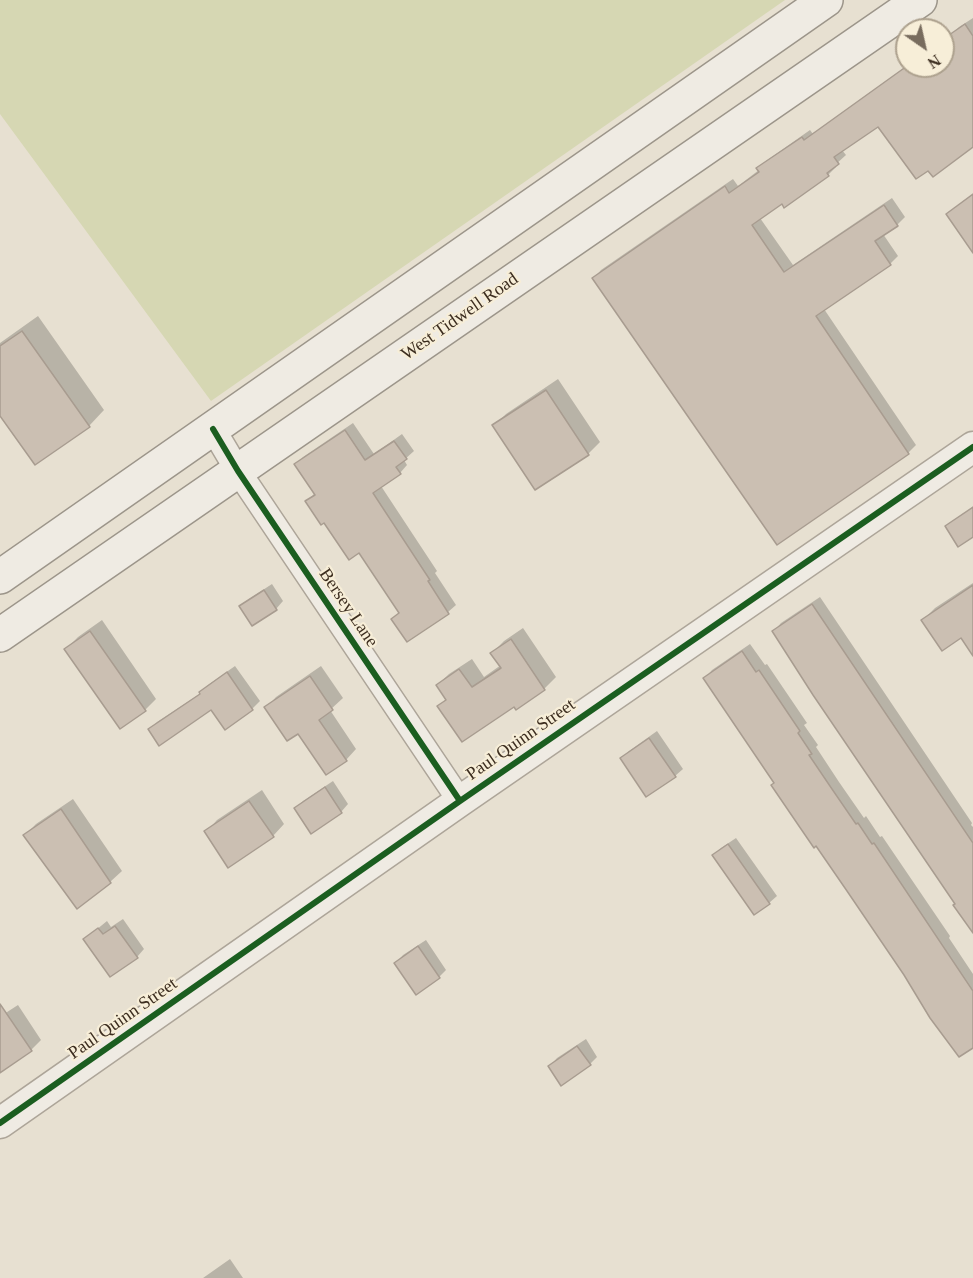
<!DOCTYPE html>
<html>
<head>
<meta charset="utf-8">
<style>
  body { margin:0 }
  #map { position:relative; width:973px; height:1278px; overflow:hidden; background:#e7e0d1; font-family:Georgia,serif }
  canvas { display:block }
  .north { position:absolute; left:895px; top:18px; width:60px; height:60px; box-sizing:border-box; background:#f7eed8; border:2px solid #ada18e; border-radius:50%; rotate:146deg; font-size:16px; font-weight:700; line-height:24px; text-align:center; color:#3d2e20 }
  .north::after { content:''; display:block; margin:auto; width:21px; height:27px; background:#786c5e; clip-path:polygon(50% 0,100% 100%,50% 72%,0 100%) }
</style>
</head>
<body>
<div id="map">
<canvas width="973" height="1278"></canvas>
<div class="north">N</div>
</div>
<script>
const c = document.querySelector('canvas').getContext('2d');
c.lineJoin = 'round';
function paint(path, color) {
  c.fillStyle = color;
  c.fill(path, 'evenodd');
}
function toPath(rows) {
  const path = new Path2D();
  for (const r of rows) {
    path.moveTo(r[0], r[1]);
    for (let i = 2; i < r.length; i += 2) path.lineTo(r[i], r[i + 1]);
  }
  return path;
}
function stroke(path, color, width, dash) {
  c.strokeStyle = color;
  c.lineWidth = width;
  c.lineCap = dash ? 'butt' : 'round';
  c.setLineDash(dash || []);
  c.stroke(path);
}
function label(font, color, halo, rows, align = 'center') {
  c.font = font + ' Georgia,serif';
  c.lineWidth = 4.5;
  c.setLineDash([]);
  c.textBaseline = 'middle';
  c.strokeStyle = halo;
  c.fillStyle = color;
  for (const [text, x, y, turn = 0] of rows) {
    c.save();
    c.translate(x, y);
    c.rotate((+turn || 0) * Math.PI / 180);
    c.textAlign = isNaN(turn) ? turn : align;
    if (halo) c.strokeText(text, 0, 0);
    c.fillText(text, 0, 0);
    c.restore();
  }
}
paint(toPath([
  [0,0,785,0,211,401,0,114]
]), '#d6d7b3');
paint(toPath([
  [973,18,973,138,879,125,842,150,846,155,835,165,836,167,828,175,760,218,793,265,892,198,905,217,897,225,883,234,898,256,890,264,824,309,916,445,908,453,777,543,594,278,601,270,733,179,738,186,759,170,758,169,766,161,810,130,813,134,907,66,943,66,943,44,953,37,951,35,959,27],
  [38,316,104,410,89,426,0,413,0,343],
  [558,379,600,442,588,454,494,426,506,414],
  [353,423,374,454,402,434,414,451,404,460,407,465,400,473,381,486,437,571,435,573,456,605,448,612,407,640,393,619,400,612,359,551,325,521,306,502,315,493,296,464,303,457],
  [973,583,973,654,961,636,923,620,935,608],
  [272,584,283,601,276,609,241,607,249,599],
  [820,597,972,823,971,825,973,827,973,929,774,631,781,623],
  [102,620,156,699,145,710,66,649,78,637],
  [523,628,556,677,544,689,516,708,514,705,439,706,446,699,437,685,449,674,472,659,484,677,501,665,492,653,504,641],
  [750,644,765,665,767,664,807,723,804,725,818,745,816,747,839,782,864,818,866,816,880,837,882,836,950,936,949,938,973,974,973,1046,905,974,705,678,712,670],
  [235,666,260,701,252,709,212,708,150,730,157,722,201,693,208,685],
  [321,666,343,698,330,710,356,749,346,760,298,732,266,708,276,697],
  [657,731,683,769,675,776,622,758,629,751],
  [333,781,348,804,341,812,296,808,303,801],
  [262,790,284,824,273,836,206,832,217,820],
  [73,799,122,871,110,882,25,835,36,824],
  [736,838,777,896,769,903,714,855,721,848],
  [123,919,144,949,137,957,85,939,107,921,111,927],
  [426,940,446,970,439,977,396,963,403,955],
  [18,1005,41,1040,31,1050,0,1071,0,1007,4,1014],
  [586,1039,597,1057,590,1064,550,1066,557,1058],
  [230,1259,243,1278,203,1278]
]), '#0003');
const building = toPath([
  [965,24,973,36,973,147,933,177,928,171,916,179,878,127,834,157,839,164,827,173,829,176,784,208,782,204,752,225,784,272,884,205,898,226,875,241,891,265,816,316,909,454,777,545,592,278,725,186,729,193,759,172,756,168,802,137,804,140,907,66,943,66,943,44,952,38,949,35,965,24],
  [973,194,973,253,946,214,973,194],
  [22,331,90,427,35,465,0,416,0,346,22,331],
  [546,390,589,455,535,490,492,425,546,390],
  [345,430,365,460,394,441,407,459,396,467,401,474,373,493,430,580,428,581,449,614,407,642,391,619,399,613,359,553,349,560,324,523,321,525,305,501,315,495,294,464,345,430],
  [973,507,973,537,958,547,945,526,973,507],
  [973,585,973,656,961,638,942,651,921,620,973,585],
  [264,590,277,610,252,626,239,606,264,590],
  [812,604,973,843,973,933,953,905,955,904,813,695,772,631,812,604],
  [90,631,146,711,120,729,64,649,90,631],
  [511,639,545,690,516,710,514,707,462,742,437,706,446,700,436,685,459,669,472,687,501,668,490,653,511,639],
  [742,651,756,672,759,670,800,731,798,733,812,754,809,755,832,789,856,824,858,823,872,844,874,843,973,991,973,1048,959,1057,930,1018,904,975,847,891,816,846,814,848,801,829,771,785,774,783,703,678,742,651],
  [227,672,253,710,225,730,211,710,159,746,148,729,200,694,199,692,227,672],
  [310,676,333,710,319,720,347,761,326,775,298,734,287,741,264,707,310,676],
  [649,738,676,777,646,797,620,758,649,738],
  [325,787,342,813,311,834,294,808,325,787],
  [249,801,274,837,228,868,204,831,249,801],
  [61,809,111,883,77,909,23,835,61,809],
  [728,844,770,904,754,915,712,855,728,844],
  [115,926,138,958,110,977,83,939,98,928,103,934,115,926],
  [418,946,440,978,416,995,394,963,418,946],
  [0,1004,32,1051,0,1073,0,1004],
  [577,1046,591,1065,561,1086,548,1066,577,1046]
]);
paint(building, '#cbbfb2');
stroke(building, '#a89c90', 1.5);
const minor = toPath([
  [213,429,238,471,460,801]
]);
const tertiary = toPath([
  [0,1123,460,801,973,447]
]);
const secondary = toPath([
  [0,577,826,0],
  [0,635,920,0]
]);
stroke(minor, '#ada599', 27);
stroke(tertiary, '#ada599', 33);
stroke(secondary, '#9c958a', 36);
stroke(minor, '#efebe3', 24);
stroke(tertiary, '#efebe3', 30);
stroke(secondary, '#efebe3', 33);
stroke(toPath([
  [213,429,238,471,460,801],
  [0,1123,460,801,973,447]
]), '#1b5e20', 6);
label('18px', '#3d2e20', '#f7eed8', [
  ["West Tidwell Road",460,317,-35],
  ["Bersey Lane",348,608,56],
  ["Paul Quinn Street",521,740,-35],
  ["Paul Quinn Street",123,1019,-35]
]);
</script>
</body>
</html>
